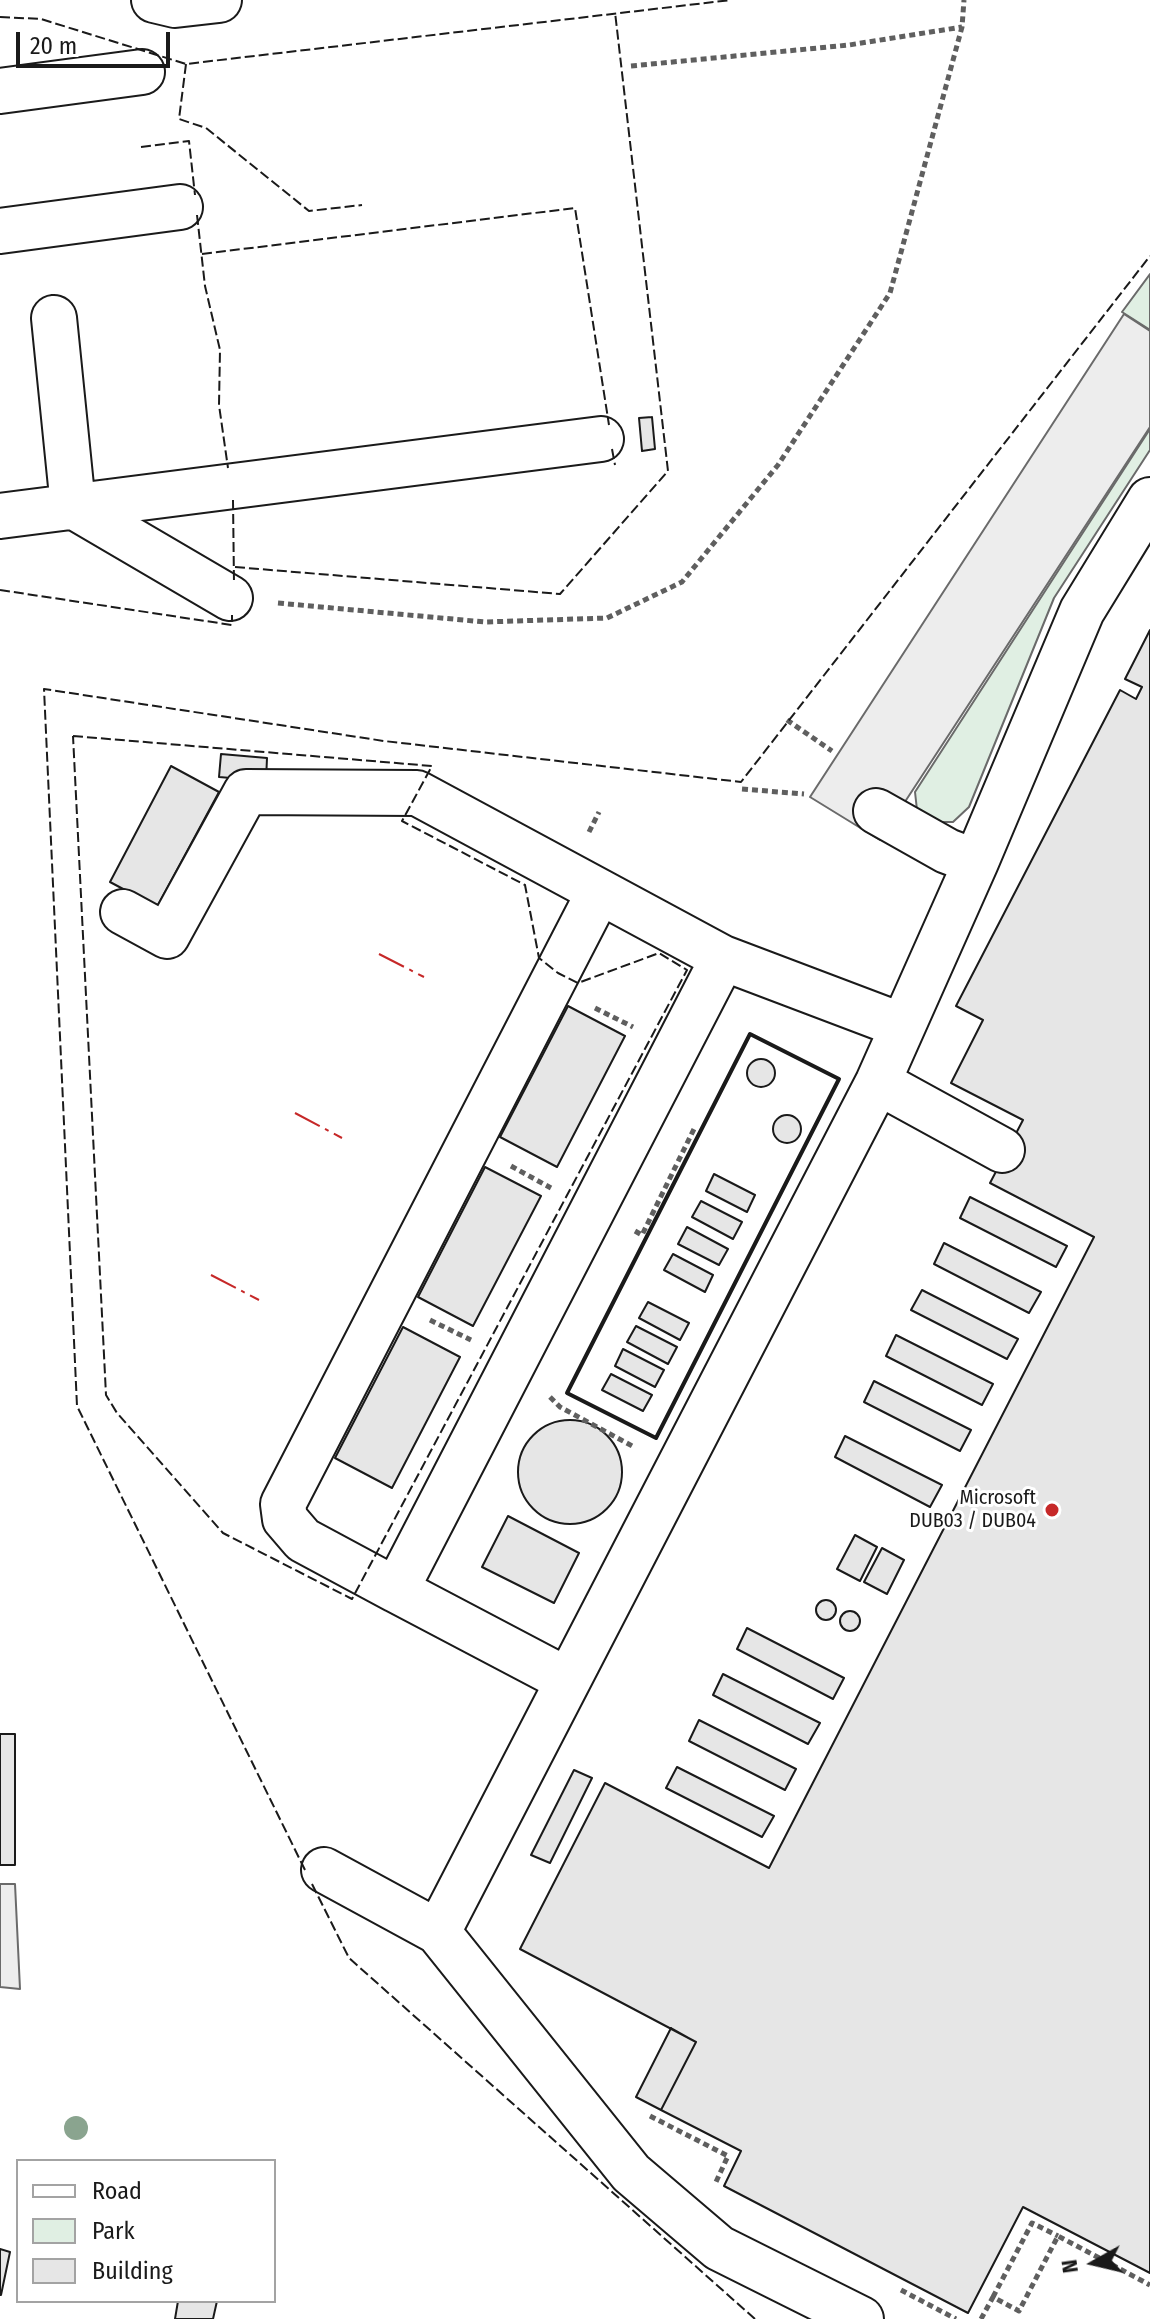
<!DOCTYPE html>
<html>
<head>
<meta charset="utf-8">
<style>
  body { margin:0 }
  #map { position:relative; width:1150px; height:2319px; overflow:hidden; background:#fff; font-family:"Fira Sans Condensed",sans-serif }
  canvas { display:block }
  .legend { position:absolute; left:16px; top:2159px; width:260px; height:144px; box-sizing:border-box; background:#fff; border:2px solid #a3a3a3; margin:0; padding:10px 14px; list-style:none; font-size:24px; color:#1a1a1a }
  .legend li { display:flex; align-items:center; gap:16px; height:40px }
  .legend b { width:40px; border:2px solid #a3a3a3 }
  .north { position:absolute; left:1054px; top:2223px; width:80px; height:80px; -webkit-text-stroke:6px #fff; paint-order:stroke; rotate:262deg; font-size:22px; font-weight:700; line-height:32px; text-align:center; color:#1a1a1a }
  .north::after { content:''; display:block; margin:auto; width:28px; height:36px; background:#1a1a1a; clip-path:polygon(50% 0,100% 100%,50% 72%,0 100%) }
  .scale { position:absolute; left:16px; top:32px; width:154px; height:36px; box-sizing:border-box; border:4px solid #1a1a1a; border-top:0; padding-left:10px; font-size:24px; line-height:28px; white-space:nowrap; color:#1a1a1a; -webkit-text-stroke:6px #fff; paint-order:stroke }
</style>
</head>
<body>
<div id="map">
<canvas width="1150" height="2319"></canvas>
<ul class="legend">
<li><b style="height:10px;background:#fff"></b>Road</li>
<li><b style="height:22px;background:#e0efe3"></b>Park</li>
<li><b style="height:22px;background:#e6e6e6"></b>Building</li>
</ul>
<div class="north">N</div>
<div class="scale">20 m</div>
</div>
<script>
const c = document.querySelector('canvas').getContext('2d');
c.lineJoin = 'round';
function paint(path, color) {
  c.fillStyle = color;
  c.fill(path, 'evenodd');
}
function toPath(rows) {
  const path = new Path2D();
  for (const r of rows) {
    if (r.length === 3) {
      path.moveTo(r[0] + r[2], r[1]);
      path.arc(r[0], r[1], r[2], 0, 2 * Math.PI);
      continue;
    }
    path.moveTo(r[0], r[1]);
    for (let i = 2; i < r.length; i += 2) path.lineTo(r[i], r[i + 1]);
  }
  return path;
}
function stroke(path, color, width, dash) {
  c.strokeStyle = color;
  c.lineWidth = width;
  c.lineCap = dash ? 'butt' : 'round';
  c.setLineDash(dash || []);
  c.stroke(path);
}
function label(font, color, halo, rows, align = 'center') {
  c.font = font + ' "Fira Sans Condensed",sans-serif';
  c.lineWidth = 6;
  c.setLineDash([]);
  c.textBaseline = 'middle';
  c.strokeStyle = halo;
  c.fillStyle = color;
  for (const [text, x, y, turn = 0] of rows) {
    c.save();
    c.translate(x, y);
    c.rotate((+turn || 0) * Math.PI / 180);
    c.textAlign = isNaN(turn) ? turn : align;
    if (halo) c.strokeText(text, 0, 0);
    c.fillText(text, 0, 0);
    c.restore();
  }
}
const green = toPath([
  [1150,274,1150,330,1122,312,1150,274],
  [1150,429,1150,450,1054,598,969,807,953,822,934,822,917,810,915,792,1150,429]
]);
paint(green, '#e0efe3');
stroke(green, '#6a6a6a', 2);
const parking = toPath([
  [1124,314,1150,331,1150,427,880,840,810,797,1124,314],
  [0,1884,15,1884,20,1989,0,1987,0,1884]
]);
paint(parking, '#ededed');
stroke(parking, '#6a6a6a', 2);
const building = toPath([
  [652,417,655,449,642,451,639,418,652,417],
  [1150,630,1150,2273,1023,2207,968,2313,724,2186,741,2151,661,2110,696,2042,520,1949,605,1783,769,1868,1094,1237,990,1183,1023,1120,951,1083,983,1020,956,1006,1120,690,1136,699,1142,687,1125,679,1150,630],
  [221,754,267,758,266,781,219,777,221,754],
  [171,766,219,792,157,907,110,882,171,766],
  [568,1006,625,1036,557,1167,500,1137,568,1006],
  [761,1073,14],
  [787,1129,14],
  [485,1167,541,1196,473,1326,418,1297,485,1167],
  [714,1174,755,1195,747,1212,706,1191,714,1174],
  [970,1197,1067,1246,1056,1267,960,1218,970,1197],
  [701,1201,742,1222,733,1239,692,1217,701,1201],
  [687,1227,728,1249,719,1265,678,1244,687,1227],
  [944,1243,1041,1292,1029,1313,934,1264,944,1243],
  [673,1254,713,1275,705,1292,664,1270,673,1254],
  [922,1290,1018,1339,1007,1359,911,1310,922,1290],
  [648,1302,689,1323,680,1340,639,1318,648,1302],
  [636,1326,677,1347,668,1364,627,1342,636,1326],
  [403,1327,460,1357,392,1488,335,1458,403,1327],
  [896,1335,993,1384,982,1405,886,1356,896,1335],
  [623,1349,664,1370,655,1387,615,1366,623,1349],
  [611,1374,652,1395,643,1411,602,1390,611,1374],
  [874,1381,971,1430,960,1451,864,1402,874,1381],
  [570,1472,52],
  [845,1436,942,1485,930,1507,835,1457,845,1436],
  [508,1516,579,1553,554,1603,482,1567,508,1516],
  [855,1535,877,1547,860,1581,837,1569,855,1535],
  [882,1548,904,1560,887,1594,864,1582,882,1548],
  [826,1610,10],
  [850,1621,10],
  [747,1628,844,1678,833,1699,737,1649,747,1628],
  [723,1674,820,1723,808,1744,713,1695,723,1674],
  [699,1720,796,1769,785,1790,689,1741,699,1720],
  [0,1734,15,1734,15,1865,0,1865,0,1734],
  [677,1767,774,1816,762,1837,666,1788,677,1767],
  [574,1770,592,1778,550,1863,531,1855,574,1770],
  [671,2028,696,2042,661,2110,636,2097,671,2028],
  [0,2249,10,2252,1,2295,0,2295,0,2249],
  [178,2301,217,2301,213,2319,175,2319,178,2301]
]);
paint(building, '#e6e6e6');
stroke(building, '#1a1a1a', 2);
const minor = toPath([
  [154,0,175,5,219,0],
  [0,91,142,72],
  [0,231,180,207],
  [54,318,73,506,230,598],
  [0,516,601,439],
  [876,811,947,851,976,862],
  [123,912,167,936,246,792,417,793,723,958,900,1025],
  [878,1082,1002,1150],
  [396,1590,303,1540,285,1519,283,1504,598,894],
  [565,1679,396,1590,723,958],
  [324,1870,438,1932,631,2173,719,2248,861,2319],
  [438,1932,878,1082,976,862,1082,611,1150,500]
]);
stroke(minor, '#1a1a1a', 48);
stroke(toPath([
  [631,66,849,45,962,27],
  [278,603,485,622,607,618,682,582,778,465,890,293,962,27,964,0],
  [787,720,832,751],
  [742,789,804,794],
  [589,832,599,812],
  [595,1008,633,1027],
  [511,1166,551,1188],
  [635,1231,642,1235,694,1129],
  [430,1320,471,1340],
  [550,1397,560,1407,634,1447],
  [650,2116,728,2156,715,2184],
  [901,2290,956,2319],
  [993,2297,1032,2223,1058,2236],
  [981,2319,993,2297,1019,2311,1058,2236,1150,2285]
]), '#5f5f5f', 5, [6, 4]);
stroke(minor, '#fff', 44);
stroke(toPath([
  [0,17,41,19,186,64,731,0],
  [186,64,179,119,206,128,309,211,362,205],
  [141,147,189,141,195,195],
  [197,215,205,286,220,350,219,405,228,468],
  [202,254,575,208,609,425],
  [612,449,615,465],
  [233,500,234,583],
  [235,567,560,594,668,471,615,12],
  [0,590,232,625,232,615],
  [73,736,432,766,402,821,525,885,539,958,558,973,578,983,659,953,687,970,352,1599,223,1533,117,1413,106,1395,73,736],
  [305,1870,77,1406,44,689,384,741,741,782,1150,256],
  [312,1884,349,1958,755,2319]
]), '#1a1a1a', 2, [10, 4]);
stroke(toPath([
  [750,1034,839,1079,656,1438,567,1393,750,1034]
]), '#1a1a1a', 4);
stroke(toPath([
  [379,954,424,977],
  [295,1113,342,1138],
  [211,1275,259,1300]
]), '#c62828', 2, [28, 6, 4, 6]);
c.fillStyle = '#8aa48f';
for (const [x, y] of [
  [76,2128]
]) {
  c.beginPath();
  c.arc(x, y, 12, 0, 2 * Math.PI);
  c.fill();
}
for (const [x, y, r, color] of [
  [1052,1510,8,"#c62828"]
]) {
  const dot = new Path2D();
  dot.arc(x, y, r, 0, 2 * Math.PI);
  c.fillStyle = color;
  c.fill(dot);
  stroke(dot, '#fff', 3);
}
label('20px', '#1a1a1a', '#fff', [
  ["Microsoft",1036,1498],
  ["DUB03 / DUB04",1036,1521]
], 'right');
</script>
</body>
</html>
